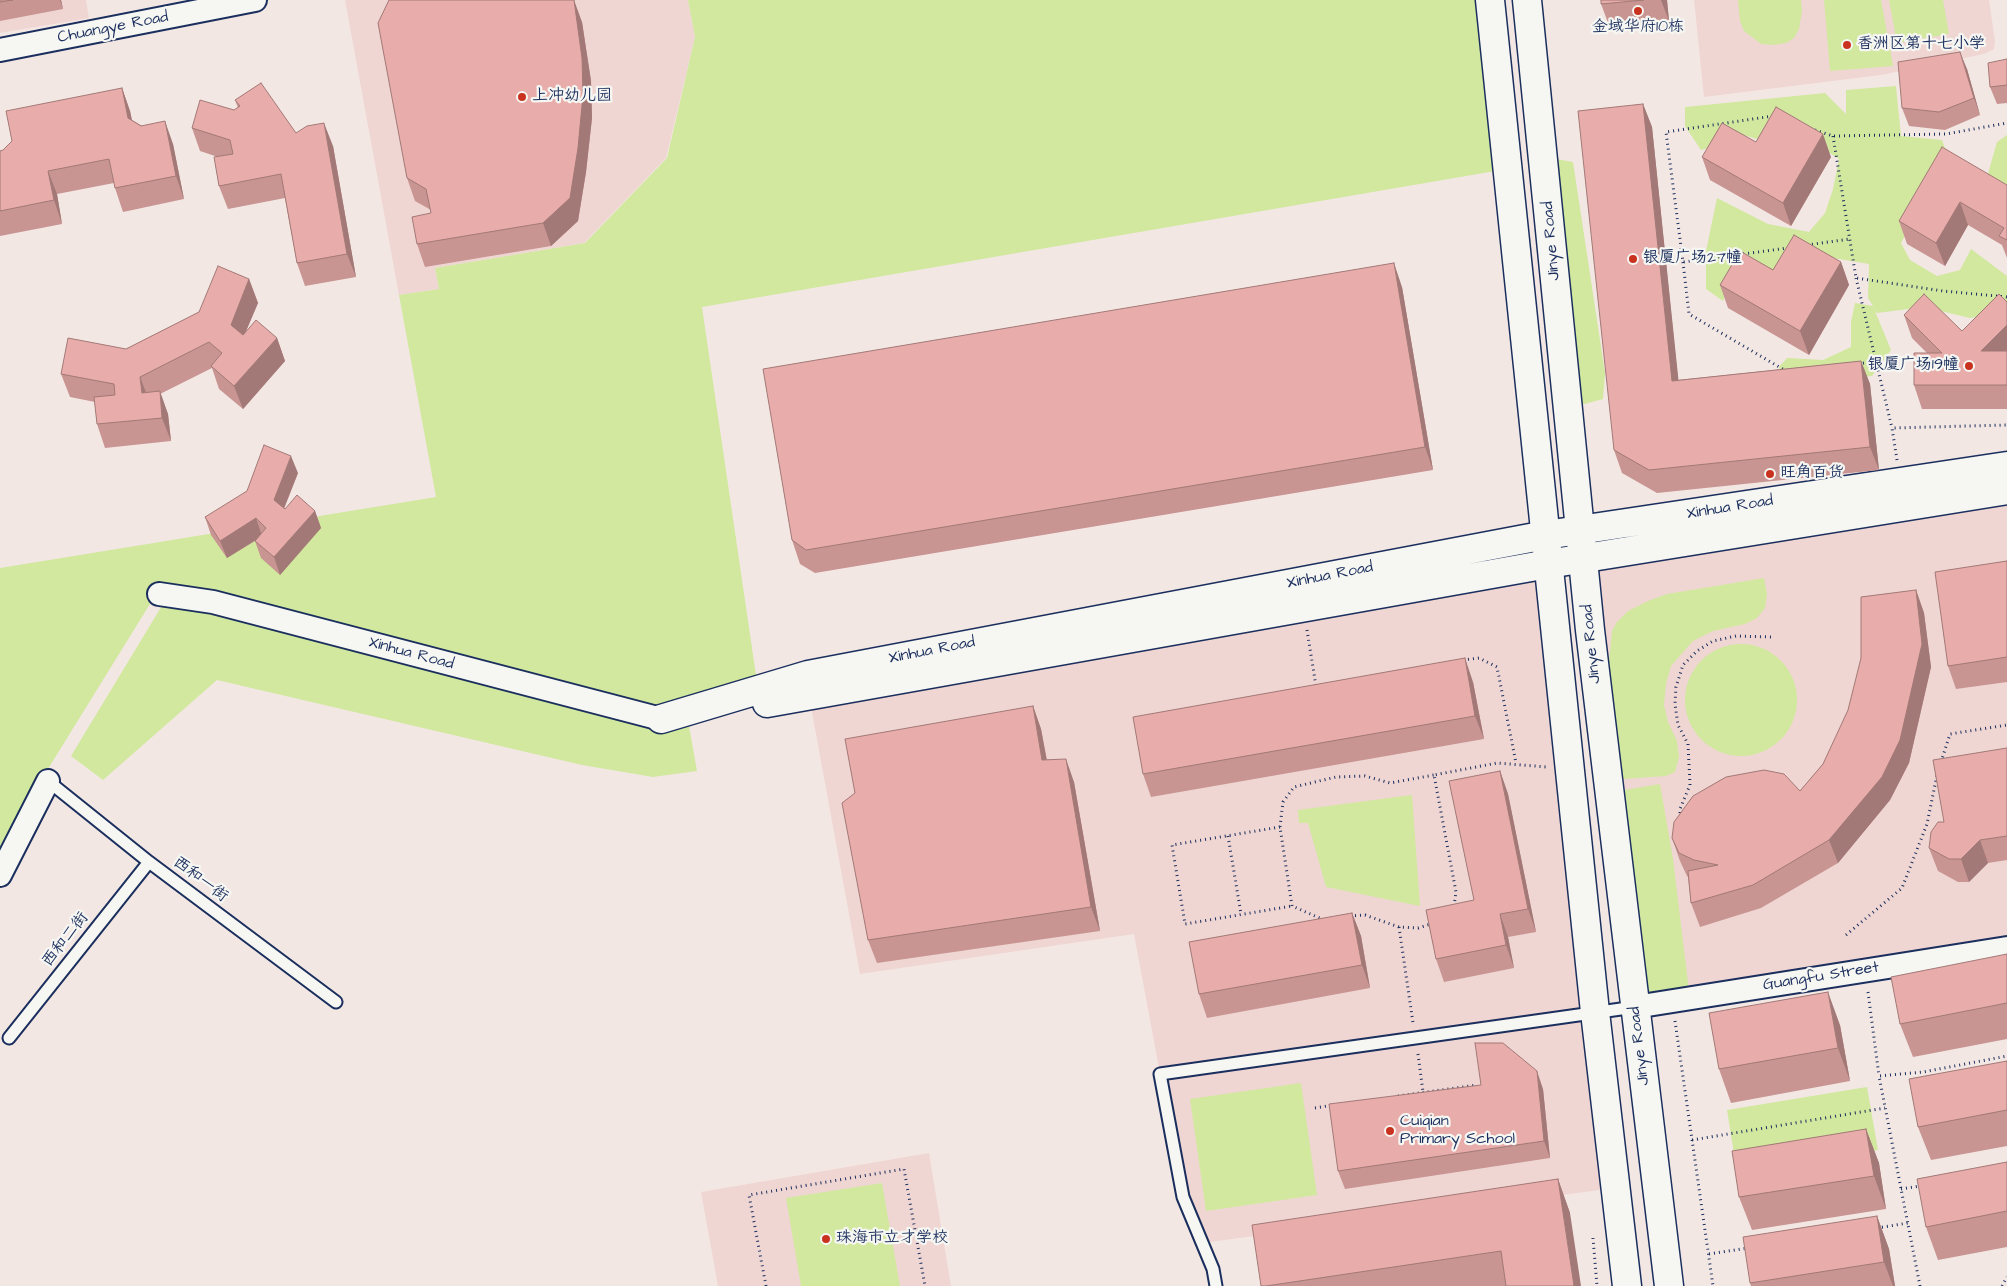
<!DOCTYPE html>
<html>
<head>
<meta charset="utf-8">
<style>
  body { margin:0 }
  canvas { display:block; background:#f3e7e4 }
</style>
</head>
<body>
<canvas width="2007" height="1286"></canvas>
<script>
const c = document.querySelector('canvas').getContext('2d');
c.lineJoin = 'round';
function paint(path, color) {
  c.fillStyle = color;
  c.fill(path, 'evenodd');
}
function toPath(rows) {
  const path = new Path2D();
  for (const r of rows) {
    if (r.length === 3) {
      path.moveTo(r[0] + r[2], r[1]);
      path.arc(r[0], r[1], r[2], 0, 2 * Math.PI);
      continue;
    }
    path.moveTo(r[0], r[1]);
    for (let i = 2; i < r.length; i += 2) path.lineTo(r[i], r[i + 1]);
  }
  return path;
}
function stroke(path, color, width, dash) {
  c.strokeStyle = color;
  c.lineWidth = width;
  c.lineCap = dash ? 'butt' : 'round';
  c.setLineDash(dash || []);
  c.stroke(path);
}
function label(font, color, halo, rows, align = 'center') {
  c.font = font + ' "Architects Daughter","LXGW WenKai TC",sans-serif';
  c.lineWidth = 4.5;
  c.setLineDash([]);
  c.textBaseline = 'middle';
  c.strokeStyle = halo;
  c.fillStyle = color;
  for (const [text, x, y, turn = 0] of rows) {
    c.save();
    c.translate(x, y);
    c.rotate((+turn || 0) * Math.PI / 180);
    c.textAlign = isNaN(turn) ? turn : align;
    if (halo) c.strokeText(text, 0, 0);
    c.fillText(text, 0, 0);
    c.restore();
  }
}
paint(toPath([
  [0,0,86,0,89,18,0,33],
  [345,0,688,0,695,37,666,158,584,243,435,268,439,289,399,295],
  [1694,0,1989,0,1995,41,1994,49,1984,54,1881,75,1704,97],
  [2007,492,2007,947,1636,1007,1584,558],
  [1548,564,1615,1188,1202,1243,1183,1197,1134,934,860,974,809,696],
  [929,1153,951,1286,718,1286,701,1192]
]), '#f0d6d3');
paint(toPath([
  [688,0,1489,0,1507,169,702,307,758,689,661,719,158,591,43,777,0,860,0,568,436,497,399,295,439,289,435,268,585,243,667,158,695,37],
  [1738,0,1801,0,1802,11,1799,29,1794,38,1786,43,1773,45,1761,44,1744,31,1740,21],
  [1824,0,1881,0,1893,66,1830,71],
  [1889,0,1943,0,1949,34,1897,43],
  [1896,86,1901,136,1942,140,1948,156,1901,243,1910,260,1937,276,1960,270,1971,249,2007,276,2007,312,1970,318,1924,307,1877,313,1875,311,1891,350,1872,376,1828,381,1783,380,1779,367,1787,358,1823,360,1851,347,1851,322,1855,303,1873,306,1868,298,1869,264,1815,255,1784,272,1736,268,1723,301,1706,289,1706,251,1717,198,1768,224,1809,232,1825,213,1833,189,1839,159,1776,118,1760,140,1737,133,1727,143,1701,150,1685,126,1685,107,1825,93,1846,114,1846,90],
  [2007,135,2007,190,1987,177,1997,142],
  [1556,159,1573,162,1605,373,1603,399,1577,406],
  [1764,578,1767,594,1765,608,1757,618,1745,624,1713,631,1693,641,1671,666,1666,684,1664,705,1668,722,1677,741,1679,757,1675,772,1666,776,1622,779,1609,660,1612,631,1617,622,1628,611,1648,601,1667,594],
  [163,604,209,609,660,731,689,726,697,771,653,777,582,765,217,680,103,780,71,756],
  [1741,700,56],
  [1660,784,1673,859,1689,991,1642,996,1618,791],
  [1412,795,1420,906,1326,887,1308,823,1299,823,1298,810],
  [1301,1083,1317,1195,1206,1211,1190,1099],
  [1867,1087,1878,1150,1737,1173,1727,1110],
  [882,1183,900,1286,801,1286,786,1198]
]), '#d1e89e');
const service = toPath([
  [48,781,149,862,336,1002],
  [9,1038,149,862],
  [1216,1286,1213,1269,1183,1197,1160,1074,1635,1007]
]);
const minor = toPath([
  [0,50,255,0],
  [159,594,213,602,661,719],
  [0,875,48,781],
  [1635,1007,2007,948]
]);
const tertiary = toPath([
  [767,703,1548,564,2007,490],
  [661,719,808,675,1546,535,2007,466]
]);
const secondary = toPath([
  [1490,0,1595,1012,1627,1286],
  [1527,0,1590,630,1669,1286]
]);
stroke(service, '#1b2f5e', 15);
stroke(minor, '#1b2f5e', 26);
stroke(tertiary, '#1b2f5e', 31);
stroke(secondary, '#1b2f5e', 31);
stroke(toPath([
  [1773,116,1666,132,1683,262,1788,248],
  [1815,130,1833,136,1946,134,2007,123],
  [1833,136,1856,278,1943,291,2007,297],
  [1807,245,1850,239],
  [1683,262,1689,314,1786,371],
  [1856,278,1892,428],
  [1858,364,1875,361],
  [1897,460,1892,428,2007,425],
  [1307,630,1316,686],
  [1463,660,1479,658,1497,667,1516,763],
  [1941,762,1950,734,2007,725],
  [1680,818,1680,809,1690,785,1688,744,1678,725,1675,704,1676,687,1683,665,1697,651,1713,641,1736,636,1771,637],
  [1280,827,1172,845,1185,924,1292,906],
  [1228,836,1241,914],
  [1454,906,1456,892,1434,775,1497,763,1547,767],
  [1350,916,1365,915,1399,927,1418,928,1431,924],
  [1324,920,1292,906,1280,827,1283,802,1294,787,1336,777,1365,776,1390,783,1434,775],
  [1399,927,1413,1023],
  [1846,935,1902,888,1927,824,1937,775],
  [1868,992,1879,1076],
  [1675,1021,1713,1286],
  [1418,1054,1423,1092],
  [1398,1096,1477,1085],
  [1315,1108,1333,1105],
  [1692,1140,1885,1108],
  [1901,1189,1920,1186],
  [1877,1228,1908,1223],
  [1593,1238,1597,1286],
  [1709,1254,1748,1248],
  [766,1286,749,1195,904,1169,925,1286],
  [1920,1286,1879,1076,1923,1072,2007,1056],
  [2002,1286,2007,1277]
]), '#1b2f5e', 3, [1, 4]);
stroke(service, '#f6f6f2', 11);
stroke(minor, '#f6f6f2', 22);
stroke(tertiary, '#f6f6f2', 28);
stroke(secondary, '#f6f6f2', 28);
paint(toPath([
  [0,0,61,0,63,9,0,21],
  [1601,0,1667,0,1669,21,1610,28,1601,4],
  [582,22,591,81,592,118,586,172,578,221,551,246,425,267,417,244,431,213,431,210,415,201,407,178],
  [2007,59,2007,103,1997,104,1990,87],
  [1967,69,1980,115,1945,130,1909,126,1902,108],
  [122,88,130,111,132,120,173,144,184,199,123,212,115,188,114,183,57,194,62,224,0,236,0,151,3,150],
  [235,100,296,133,333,146,356,277,305,286,297,263,285,198,228,209,219,186,218,157,200,151,192,128,234,110,238,108],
  [1643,104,1652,127,1678,380,1861,361,1870,384,1879,470,1657,493,1622,473,1614,450],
  [1756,142,1831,157,1791,226,1710,180,1702,157],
  [2007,185,2007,258,2002,245,1968,225,1945,266,1907,244,1899,221],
  [1841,262,1849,285,1809,355,1728,308,1720,285,1773,270],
  [249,279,258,303,245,333,277,338,285,361,243,409,219,389,212,368,160,394,168,414,171,441,105,448,97,424,95,402,70,397,61,374,126,349,199,312],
  [1402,287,1433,470,815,573,800,564,792,540],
  [2007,302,2007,409,1922,409,1914,385,1927,353,1912,338,1904,315,1962,331],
  [298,473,284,509,315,511,321,528,280,575,261,558,255,541,227,558,211,535,205,517],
  [2007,561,2007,682,1956,689,1948,666],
  [1916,590,1924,613,1931,667,1909,763,1890,800,1838,863,1761,908,1700,927,1691,903,1688,877,1687,876,1680,861,1672,838,1800,791,1823,764],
  [1473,682,1484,739,1151,797,1143,774],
  [1033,706,1041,729,1047,760,1074,782,1100,931,877,963,868,940],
  [2007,748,2007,860,1988,863,1969,882,1958,882,1938,871,1929,848,1944,822],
  [1500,771,1508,794,1536,932,1508,937,1514,968,1444,982,1436,959,1474,900],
  [1352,913,1361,936,1370,988,1207,1018,1199,994],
  [2007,954,2007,1039,1913,1057,1900,1024],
  [1840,1025,1850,1081,1731,1103,1719,1069],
  [2007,1061,2007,1146,1931,1160,1918,1127],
  [1543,1089,1550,1158,1345,1189,1338,1171],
  [1866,1129,1879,1163,1886,1209,1752,1230,1739,1197],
  [2007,1162,2007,1247,1938,1260,1926,1227],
  [1558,1179,1570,1213,1506,1286,1261,1286],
  [1877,1216,1889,1249,1895,1286,1751,1286,1750,1283]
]), '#c89592');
paint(toPath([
  [60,0,61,0,63,9],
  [574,0,582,22,591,81,592,118,586,172,578,221,551,246,543,223],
  [1661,0,1667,0,1669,21],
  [1960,52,1967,69,1980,115,1974,98],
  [122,88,130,111,136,141,128,118],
  [1643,104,1652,127,1681,404,1672,381],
  [165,121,173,144,184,199,176,176],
  [324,123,333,146,356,277,347,254],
  [1823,134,1831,157,1791,226,1783,203],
  [48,171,57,194,62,224,54,200],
  [1960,202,1968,225,1945,266,1936,243],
  [1841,262,1849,285,1809,355,1800,331],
  [1394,263,1402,287,1433,470,1425,447],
  [249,279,258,303,239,348,231,325],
  [2007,325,2007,357,1981,351],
  [277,338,285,361,243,409,234,386],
  [1861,361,1870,384,1879,470,1870,447],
  [140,377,149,400,142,393],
  [160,391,168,414,171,441,162,418],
  [291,456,298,473,280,518,274,500],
  [315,511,321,528,280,575,274,557],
  [256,518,262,536,227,558,220,541],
  [1916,590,1924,613,1931,667,1909,763,1890,800,1838,863,1829,840],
  [1465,658,1473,682,1484,739,1475,716],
  [1033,706,1041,729,1051,784,1042,760],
  [1066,759,1074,782,1100,931,1091,907],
  [1500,771,1508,794,1536,932,1528,909],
  [1980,840,1988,863,1969,882,1961,859],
  [1352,913,1361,936,1370,988,1362,965],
  [1500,914,1508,937,1514,968,1506,945],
  [1828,992,1840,1025,1850,1081,1838,1048],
  [1537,1071,1543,1089,1550,1158,1544,1141],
  [1866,1129,1879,1163,1886,1209,1874,1176],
  [1558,1179,1570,1213,1581,1286,1574,1286],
  [1877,1216,1889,1249,1895,1286,1893,1286,1884,1262]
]), '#a27977');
const building = toPath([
  [0,0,13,0,0,2,0,0],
  [389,0,574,0,582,58,583,95,578,148,570,198,543,223,417,244,412,217,431,213,426,189,407,178,378,23,389,0],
  [1601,0,1644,0,1601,4,1601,0],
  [1960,52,1974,98,1939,112,1902,108,1898,62,1960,52],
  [2007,59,2007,85,1990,87,1988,63,2007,59],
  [261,83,296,133,307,126,324,123,347,254,297,263,281,174,219,186,214,157,233,154,230,140,192,128,200,100,234,110,240,106,235,100,261,83],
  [122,88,128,118,141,126,165,121,176,176,115,188,109,159,48,171,54,200,0,211,0,151,3,150,12,141,6,111,122,88],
  [1643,104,1672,381,1861,361,1870,447,1649,470,1614,450,1578,111,1643,104],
  [1776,107,1823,134,1783,203,1702,157,1722,123,1756,142,1776,107],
  [1942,147,2007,185,2007,240,1999,236,2004,228,1960,202,1936,243,1899,221,1942,147],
  [1794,235,1841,262,1800,331,1720,285,1740,251,1773,270,1794,235],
  [1394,263,1425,447,806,550,792,540,763,369,1394,263],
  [218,266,249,279,231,325,243,335,256,320,277,338,234,386,211,366,222,353,209,342,140,377,142,393,160,391,162,418,97,424,94,397,115,395,114,384,61,374,68,338,126,349,199,312,218,266],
  [1924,294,1962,331,1999,294,2007,302,2007,325,1981,351,2007,351,2007,385,1914,385,1914,353,1942,353,1904,315,1924,294],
  [264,445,291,456,274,500,285,509,297,495,315,511,274,557,255,541,266,528,256,518,220,541,205,517,247,491,264,445],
  [2007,561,2007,657,1948,666,1935,572,2007,561],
  [1916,590,1922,644,1900,740,1882,777,1829,840,1753,885,1691,903,1688,871,1718,865,1694,860,1679,853,1672,838,1674,822,1693,796,1726,777,1764,770,1784,774,1800,791,1823,764,1848,710,1861,658,1861,597,1916,590],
  [1465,658,1475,716,1143,774,1133,717,1465,658],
  [1033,706,1042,760,1066,759,1091,907,868,940,842,803,855,793,845,739,1033,706],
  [2007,748,2007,836,1980,840,1961,859,1949,859,1929,848,1931,832,1938,822,1944,822,1933,760,2007,748],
  [1500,771,1528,909,1500,914,1506,945,1436,959,1426,910,1474,900,1449,781,1500,771],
  [1352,913,1362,965,1199,994,1189,942,1352,913],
  [2007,954,2007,1003,1900,1024,1891,977,2007,954],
  [1828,992,1838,1048,1719,1069,1709,1013,1828,992],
  [1475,1043,1503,1043,1537,1071,1544,1141,1338,1171,1329,1104,1481,1085,1475,1043],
  [2007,1061,2007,1110,1918,1127,1909,1079,2007,1061],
  [1866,1129,1874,1176,1739,1197,1732,1151,1866,1129],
  [2007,1162,2007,1211,1926,1227,1917,1179,2007,1162],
  [1558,1179,1574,1286,1506,1286,1501,1251,1266,1286,1261,1286,1252,1225,1558,1179],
  [1877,1216,1884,1262,1750,1283,1743,1237,1877,1216]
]);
paint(building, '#e8adaa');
stroke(building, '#a27977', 1);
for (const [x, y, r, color] of [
  [1638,11,5,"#c8321e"],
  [1847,45,5,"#c8321e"],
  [522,97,5,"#c8321e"],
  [1633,259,5,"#c8321e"],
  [1969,366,5,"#c8321e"],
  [1770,474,5,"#c8321e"],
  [1390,1131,5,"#c8321e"],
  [826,1239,5,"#c8321e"]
]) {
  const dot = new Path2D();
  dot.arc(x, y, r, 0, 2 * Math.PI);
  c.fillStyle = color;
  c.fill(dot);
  stroke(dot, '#f6f6f2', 2);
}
label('16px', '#1b2f5e', '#f6f6f2', [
  ["Chuangye Road",113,28,-11],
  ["Jinye Road",1552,241,-95],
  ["Xinhua Road",1730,508,-9],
  ["Xinhua Road",1330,576,-11],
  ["Jinye Road",1592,644,-96],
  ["Xinhua Road",932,651,-11],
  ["Xinhua Road",411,654,15],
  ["西和一街",200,880,37],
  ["西和二街",66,940,-52],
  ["Guangfu Street",1821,977,-9],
  ["Jinye Road",1640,1046,-97]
]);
label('16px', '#1b2f5e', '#f6f6f2', [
  ["金域华府10栋",1638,28,"center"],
  ["香洲区第十七小学",1857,45],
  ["上冲幼儿园",532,97],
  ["银厦广场27幢",1643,259],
  ["银厦广场19幢",1959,366,"right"],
  ["旺角百货",1780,474],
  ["Cuiqian",1400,1122],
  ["Primary School",1400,1140],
  ["珠海市立才学校",836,1239]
], 'left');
</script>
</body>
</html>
